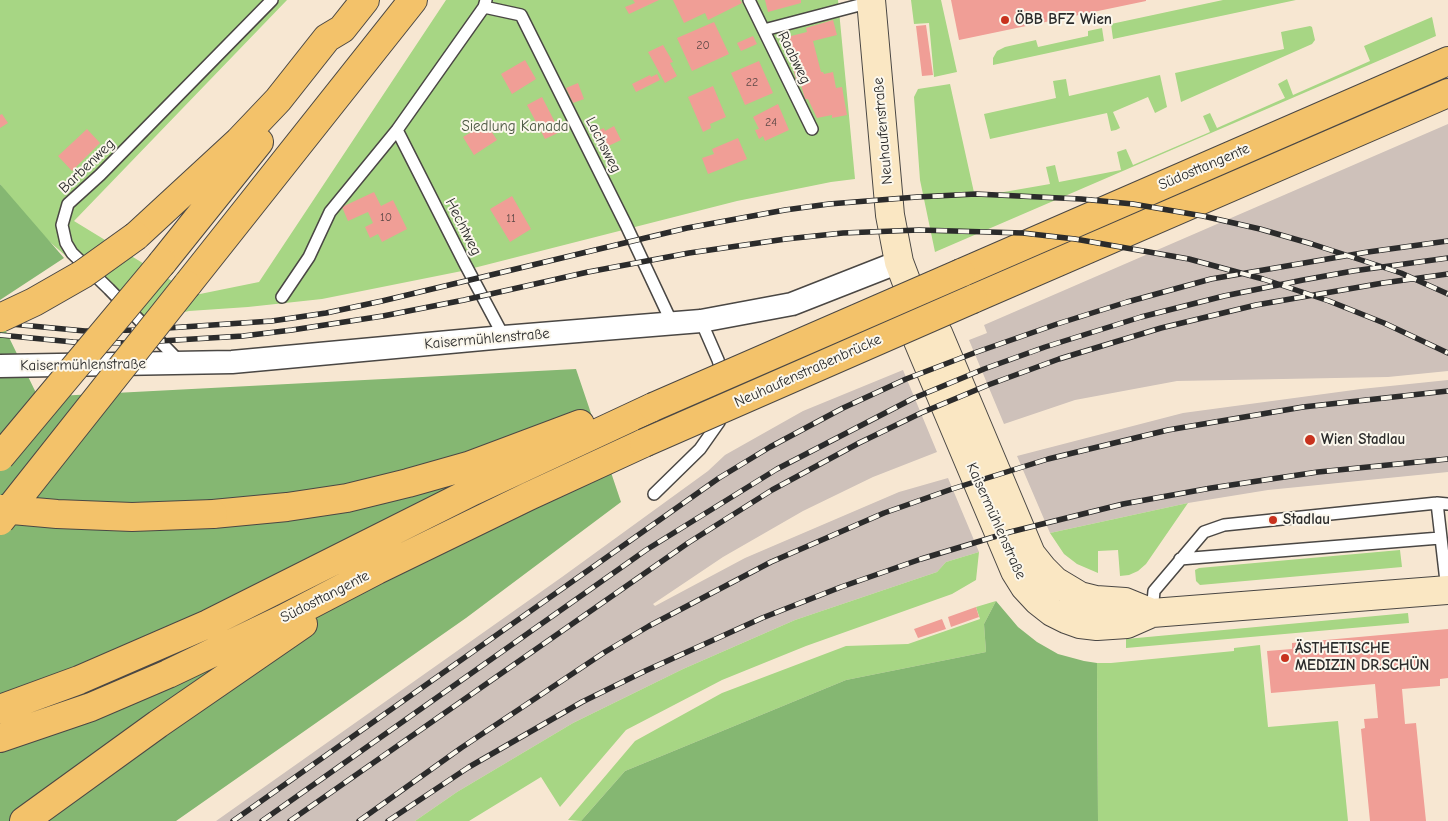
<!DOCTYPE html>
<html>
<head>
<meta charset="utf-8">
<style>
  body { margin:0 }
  canvas { display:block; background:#f7e7d2 }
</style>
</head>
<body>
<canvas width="1448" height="821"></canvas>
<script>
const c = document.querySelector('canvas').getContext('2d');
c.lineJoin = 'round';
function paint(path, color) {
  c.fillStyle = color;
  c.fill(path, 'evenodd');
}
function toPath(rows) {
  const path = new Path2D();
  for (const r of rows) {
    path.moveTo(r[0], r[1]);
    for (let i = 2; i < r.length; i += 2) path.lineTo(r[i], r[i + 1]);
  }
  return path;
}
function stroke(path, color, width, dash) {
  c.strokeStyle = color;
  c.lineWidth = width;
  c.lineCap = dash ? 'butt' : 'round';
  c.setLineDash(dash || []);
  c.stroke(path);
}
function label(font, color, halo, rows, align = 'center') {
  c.font = font + ' "Comic Neue",sans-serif';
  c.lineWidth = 4;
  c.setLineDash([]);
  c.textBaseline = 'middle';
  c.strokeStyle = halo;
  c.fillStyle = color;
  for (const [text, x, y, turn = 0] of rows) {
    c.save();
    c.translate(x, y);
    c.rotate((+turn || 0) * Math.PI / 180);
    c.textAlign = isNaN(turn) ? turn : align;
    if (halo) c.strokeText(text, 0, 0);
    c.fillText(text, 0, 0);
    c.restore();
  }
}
paint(toPath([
  [1448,124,1448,371,1388,377,1177,381,1075,400,1004,424,969,340,987,333,984,325],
  [903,370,937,452,873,477,803,511,723,557,653,604,655,606,745,558,899,492,948,478,979,552,946,562,937,572,795,620,683,669,573,723,457,792,415,821,216,821,562,577,708,471,725,455,803,411],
  [1448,380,1448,472,1268,490,1188,503,1050,533,1017,456,1183,413,1361,389]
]), '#cec1ba');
paint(toPath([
  [0,0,287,0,74,221,195,295,259,282,446,0,838,0,855,179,831,182,737,201,462,271,322,299,248,307,189,311,141,322,26,221,0,184],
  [911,0,941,0,957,72,934,77,929,23,914,24],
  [1223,0,1296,0,1113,39,1111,24],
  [1432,17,1436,36,935,252,920,180,914,97,918,89,950,84,975,197,1050,184,1046,167,1055,165,1059,182,1121,170,1117,152,1126,149,1133,165,1210,132,1203,116,1210,113,1217,128,1285,98,1278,84,1287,79,1293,95,1370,61,1364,46],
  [1310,26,1312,27,1315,40,1312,44,1181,102,1175,73,1284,49,1281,32],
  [1102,28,1104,41,993,65,993,58,997,51,1005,47,1036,40,1038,47,1088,36,1088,31],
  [1160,75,1167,107,1155,113,1148,97,1113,112,1120,128,1116,130,1111,131,1107,113,990,139,984,114,1056,98,1053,81,1066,79,1069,96],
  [1188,503,1146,564,1138,571,1129,575,1120,576,1118,550,1098,551,1098,573,1077,564,1064,554,1050,533],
  [1400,550,1402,567,1200,585,1196,581,1195,570,1199,568],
  [979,552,976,580,952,594,806,646,722,680,626,730,560,807,541,777,469,821,415,821,457,792,573,723,683,669,795,620,937,572,946,562],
  [996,601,984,624,986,652,846,680,625,771,581,821,568,820,635,741,722,693,846,646,908,644,980,619,976,607],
  [1408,613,1409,623,1126,648,1126,639],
  [1260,645,1268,727,1338,721,1348,821,1098,821,1097,663,1111,663,1234,651,1234,648]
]), '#a7d684');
paint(toPath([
  [0,184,64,258,0,300],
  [0,319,38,397,576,369,621,502,466,618,176,821,0,821],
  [996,601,1018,627,1037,642,1058,654,1084,661,1097,663,1098,821,581,821,625,771,846,680,986,652,984,624]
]), '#85b772');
paint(toPath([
  [633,0,659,0,629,14,625,7,635,3],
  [673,0,740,0,742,3,708,20,705,13,684,23],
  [765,0,801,0,801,3,768,12],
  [951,0,1146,0,1146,1,959,40],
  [833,20,837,35,813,41,821,72,823,72,824,74,833,72,836,88,842,87,847,115,832,118,832,115,817,118,808,99,805,99,799,78,796,79,790,57,787,58,783,38,807,32,806,28],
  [714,22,729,54,692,71,677,38],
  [926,25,933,75,922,76,916,26],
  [753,36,757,44,741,51,737,43],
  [663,45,673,62,670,63,677,76,665,83,648,52],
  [525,60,536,79,512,94,501,74],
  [759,61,773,93,745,105,731,73],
  [657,74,660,80,636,92,632,84,650,75,651,77],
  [578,83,584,99,573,103,566,88],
  [713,86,726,117,710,124,711,128,703,132,688,97],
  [542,97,560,132,545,139,527,105],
  [778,104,789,130,765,141,763,136,759,139,755,130,759,129,753,117],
  [2,114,8,123,0,128,0,115],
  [486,123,497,140,474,155,463,137],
  [614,126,621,140,602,149,594,132,604,128,605,131],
  [87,129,100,143,72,171,58,156],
  [738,138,747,159,708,174,702,158,714,154,712,149],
  [374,192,381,206,393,200,407,229,382,242,378,234,370,238,365,227,373,223,368,212,348,221,342,207],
  [512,196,531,229,510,242,490,209],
  [976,607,979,617,951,627,948,617],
  [942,619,946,629,918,638,914,629],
  [1448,629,1448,678,1440,679,1440,686,1402,689,1405,724,1416,723,1426,821,1370,821,1361,729,1365,728,1364,719,1378,718,1375,684,1271,693,1267,651,1292,649,1292,643]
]), '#f09e96');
const lane = toPath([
  [749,0,812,129],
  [484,7,521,15,626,225,672,323],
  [764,30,871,2],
  [397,130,465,264,504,337],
  [282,297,309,257,330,212,397,130,484,7,486,0],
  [180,362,109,289,72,253,66,243,62,225,68,204,100,175,272,0],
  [654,494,700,449,719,422,727,389,718,360,701,321],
  [1437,503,1447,590],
  [1180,559,1440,538],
  [1152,613,1154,591,1204,532,1224,525,1437,503,1448,504]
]);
const street = toPath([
  [0,366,232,362,504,337,701,321,792,304,899,262]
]);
const secondary = toPath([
  [871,0,890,215,899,262,922,323,918,341,1015,571,1025,587,1038,601,1052,612,1066,619,1080,624,1097,626,1127,624,1152,613,1448,590],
  [922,323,938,333,1031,554,1043,569,1055,581,1080,596,1096,600,1125,602,1152,613]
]);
const highway = toPath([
  [136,236,239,141,278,100,327,38,342,29,365,0],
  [162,263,259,142],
  [961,273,1448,61],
  [187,285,413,0],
  [973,299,1448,93],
  [213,514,287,507,347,498,408,483,468,466,580,424],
  [0,709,79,680,208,624,473,491,653,407],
  [0,738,91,707,168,674,283,619,377,570,529,496,644,443],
  [24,821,158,724,303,624]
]);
stroke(lane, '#4a4744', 14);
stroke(street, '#4a4744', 25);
stroke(secondary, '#4a4744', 30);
stroke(highway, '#4a4744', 30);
stroke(lane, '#fff', 11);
stroke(street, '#fff', 22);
stroke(secondary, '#fae7c3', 28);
stroke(highway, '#f3c26a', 28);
const rail = toPath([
  [0,323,85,331,138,330,272,321,326,313,382,301,687,228,785,210,829,204,917,197,976,194,1081,199,1133,204,1203,216,1260,229,1312,244,1401,273,1448,294],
  [0,335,73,342,127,343,243,336,292,330,383,316,464,300,588,272,689,253,786,239,843,233,919,230,1023,233,1075,239,1189,259,1263,279,1329,301,1384,323,1448,353],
  [233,821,719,478,770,447,843,408,906,379,974,353,1057,324,1127,302,1211,279,1368,252,1448,241],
  [262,821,646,550,777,469,914,398,984,369,1045,347,1141,317,1224,296,1303,280,1353,271,1448,258],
  [290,821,688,543,772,490,859,443,921,413,988,385,1059,359,1161,328,1256,305,1383,283,1448,274],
  [359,821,461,748,605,652,649,626,771,562,884,513,952,489,1048,459,1168,430,1303,407,1448,391],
  [388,821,469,767,582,702,645,671,762,618,841,587,921,559,1010,532,1123,504,1211,488,1318,472,1448,459]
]);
stroke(rail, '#2b2b2b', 5.5);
stroke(rail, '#fbf7ec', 4, [11]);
const highwayBridge = toPath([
  [0,318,34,302,83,274,136,236],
  [653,407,961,273],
  [644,443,973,299],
  [0,457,162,263],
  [0,509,57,514,132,517,213,514],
  [0,521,187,285]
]);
stroke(highwayBridge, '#4a4744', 30, []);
stroke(highwayBridge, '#f3c26a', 28);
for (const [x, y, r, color] of [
  [1005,20,5,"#c8321e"],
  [1310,440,6,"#c8321e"],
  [1273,520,5,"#c8321e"],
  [1285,658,5,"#c8321e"]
]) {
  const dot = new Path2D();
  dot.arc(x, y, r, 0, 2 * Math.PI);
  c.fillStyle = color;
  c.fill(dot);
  stroke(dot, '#fbf7ec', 2);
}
label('12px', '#5c4846', null, [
  ["20",703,46],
  ["22",752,83],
  ["24",771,123],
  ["10",386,218],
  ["11",511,219]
]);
label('bold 15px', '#2b2b2b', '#fbf7ec', [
  ["ÖBB BFZ Wien",1015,20],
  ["Wien Stadlau",1321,440],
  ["Stadlau",1283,520],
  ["ÄSTHETISCHE",1295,649],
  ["MEDIZIN DR.SCHÜN",1295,666]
], 'left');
label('15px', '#2b2b2b', '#fbf7ec', [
  ["Raabweg",794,58,64],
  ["Neuhaufenstraße",883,131,-95],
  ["Lachsweg",603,145,63],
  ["Barbenweg",87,166,-44],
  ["Südosttangente",1204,167,-23],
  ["Hechtweg",463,227,63],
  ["Kaisermühlenstraße",487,339,-5],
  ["Kaisermühlenstraße",83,365,-1],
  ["Neuhaufenstraßenbrücke",808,371,-24],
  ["Kaisermühlenstraße",996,521,66],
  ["Südosttangente",325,597,-27]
]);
label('15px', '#4a5641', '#fbf7ec', [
  ["Siedlung Kanada",515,127]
]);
</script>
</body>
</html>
